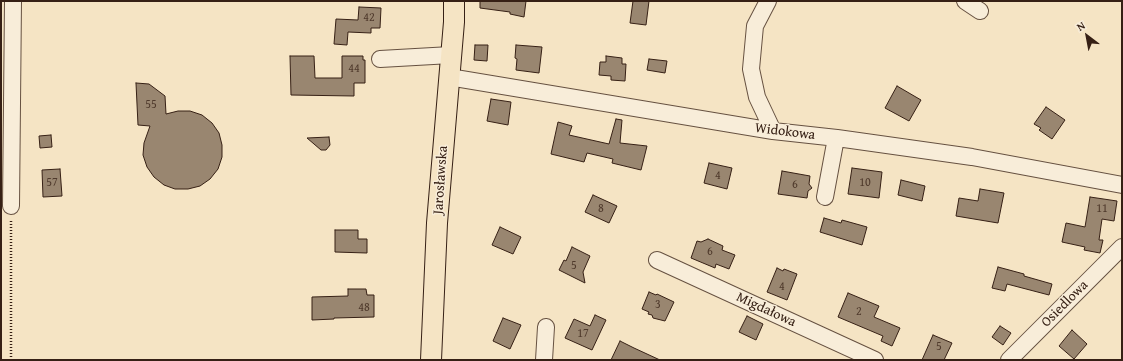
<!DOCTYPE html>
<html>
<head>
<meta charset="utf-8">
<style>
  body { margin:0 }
  #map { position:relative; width:1123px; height:361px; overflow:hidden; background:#f5e4c4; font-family:"Gentium Book Plus",serif }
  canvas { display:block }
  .frame { position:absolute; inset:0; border:2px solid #362015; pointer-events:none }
  .north { position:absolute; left:1067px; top:16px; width:40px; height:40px; -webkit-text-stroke:3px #f8edd9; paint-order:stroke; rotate:328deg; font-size:11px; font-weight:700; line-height:16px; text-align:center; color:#362015 }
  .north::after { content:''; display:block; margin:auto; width:14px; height:18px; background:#362015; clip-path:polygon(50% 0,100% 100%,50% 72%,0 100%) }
</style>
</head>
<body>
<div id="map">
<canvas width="1123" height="361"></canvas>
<div class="frame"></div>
<div class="north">N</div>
</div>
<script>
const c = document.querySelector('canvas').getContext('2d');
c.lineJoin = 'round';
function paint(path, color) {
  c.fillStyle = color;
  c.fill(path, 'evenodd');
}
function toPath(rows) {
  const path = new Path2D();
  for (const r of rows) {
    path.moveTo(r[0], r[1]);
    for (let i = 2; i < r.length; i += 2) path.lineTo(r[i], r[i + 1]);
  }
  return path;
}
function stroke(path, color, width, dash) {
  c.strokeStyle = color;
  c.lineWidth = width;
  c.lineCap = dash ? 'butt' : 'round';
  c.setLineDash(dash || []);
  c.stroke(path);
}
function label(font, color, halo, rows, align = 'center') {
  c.font = font + ' "Gentium Book Plus",serif';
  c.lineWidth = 3;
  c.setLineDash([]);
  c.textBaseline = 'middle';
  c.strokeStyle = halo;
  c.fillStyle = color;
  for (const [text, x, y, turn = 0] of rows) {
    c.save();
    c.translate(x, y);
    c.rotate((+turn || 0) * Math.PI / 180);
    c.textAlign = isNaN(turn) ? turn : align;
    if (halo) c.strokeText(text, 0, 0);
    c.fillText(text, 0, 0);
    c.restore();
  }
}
const building = toPath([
  [480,1,526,1,524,17,510,14,510,12,480,8,480,1],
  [633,1,649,1,646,25,630,23,633,1],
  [359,7,381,8,380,28,371,28,371,33,348,32,347,45,334,44,336,19,358,20,359,7],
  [475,45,488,45,487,61,474,60,475,45],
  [516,45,542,47,539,73,516,70,517,59,515,58,516,45],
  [290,56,314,56,315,78,342,78,342,56,363,56,363,60,365,60,365,83,354,83,354,96,291,95,290,56],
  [606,56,622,58,622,64,626,64,625,81,611,80,611,76,599,75,600,62,606,62,606,56],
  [649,59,667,61,665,73,647,70,649,59],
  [136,83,149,84,165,96,166,114,178,111,190,111,202,115,212,123,219,133,222,145,222,157,218,169,210,179,200,186,188,189,175,189,164,185,154,177,147,167,143,155,144,143,150,126,138,125,136,83],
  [897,86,921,100,909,121,885,108,897,86],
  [491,99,511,102,508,125,487,121,491,99],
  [1046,107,1065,120,1052,139,1039,130,1041,128,1034,124,1046,107],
  [616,119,622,120,620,143,647,146,641,170,612,163,613,159,587,153,584,162,551,154,558,122,572,126,569,135,609,144,616,119],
  [51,135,52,147,40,148,39,136,51,135],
  [329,137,330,145,326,150,321,150,307,138,329,137],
  [709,163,732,168,727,189,704,183,709,163],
  [852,168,882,172,879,198,848,194,852,168],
  [60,169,62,196,43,197,42,170,60,169],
  [782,171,810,176,809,184,812,188,808,191,807,198,778,194,782,171],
  [901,180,925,186,922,201,898,195,901,180],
  [980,189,1004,193,998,223,956,216,959,198,978,201,980,189],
  [593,195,617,206,609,223,585,212,593,195],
  [1090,197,1117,201,1114,221,1102,219,1099,240,1103,240,1100,253,1084,250,1085,247,1062,242,1066,223,1085,227,1090,197],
  [824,218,841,223,842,220,867,227,862,245,820,232,824,218],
  [500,227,521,237,513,254,492,245,500,227],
  [335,230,358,230,358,239,367,239,367,253,335,252,335,230],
  [708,239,723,246,722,250,735,255,729,269,716,264,715,268,691,258,697,241,701,242,708,239],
  [572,247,590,256,583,272,585,283,559,270,564,260,566,261,572,247],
  [998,267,1024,274,1024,276,1052,284,1049,295,1007,284,1005,291,992,288,998,267],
  [777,268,783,271,784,269,797,274,787,300,767,292,777,268],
  [348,289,366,289,367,295,374,295,374,317,334,318,334,319,312,320,312,297,348,296,348,289],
  [649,292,656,295,657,294,674,302,665,321,653,318,652,315,648,314,649,312,642,309,649,292],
  [848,293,879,306,874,317,900,328,892,346,881,341,883,336,838,317,848,293],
  [595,315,606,320,592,350,565,338,574,319,590,326,595,315],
  [747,316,763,324,756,340,739,332,747,316],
  [503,318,521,325,510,349,493,341,503,318],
  [1000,326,1011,333,1003,345,992,337,1000,326],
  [1072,330,1087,344,1074,359,1059,346,1072,330],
  [933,335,952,343,944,360,922,360,933,335],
  [620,341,634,348,660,360,611,360,620,341]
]);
paint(building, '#998670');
stroke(building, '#362015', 1);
const minor = toPath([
  [768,1,755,26,751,69,757,97,773,131],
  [965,1,980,11],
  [380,59,451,55],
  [449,77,773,131,837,138,972,157,1122,185],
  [825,197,836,138],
  [11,206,13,1],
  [657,260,875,360],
  [544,360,546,327],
  [1009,360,1122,247]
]);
const major = toPath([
  [431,360,437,223,454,22,454,1]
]);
stroke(minor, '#665141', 18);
stroke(major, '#362015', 22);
stroke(toPath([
  [11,221,11,360]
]), '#362015', 2.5, [1, 2]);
stroke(minor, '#f8edd9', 16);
stroke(major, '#f5e4c4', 20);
label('12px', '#4f3a2c', null, [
  ["42",369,18],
  ["44",354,69],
  ["55",151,105],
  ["4",718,176],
  ["57",52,183],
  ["10",865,183],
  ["6",795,185],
  ["8",601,209],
  ["11",1102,209],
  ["6",710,252],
  ["5",574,266],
  ["4",782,287],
  ["3",658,305],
  ["48",364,308],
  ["2",859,312],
  ["17",583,334],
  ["5",939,347]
]);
label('14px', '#362015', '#f8edd9', [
  ["Widokowa",785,132,7],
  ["Jarosławska",441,180,-86],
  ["Osiedlowa",1065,304,-45],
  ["Migdałowa",766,310,25]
]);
</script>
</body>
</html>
